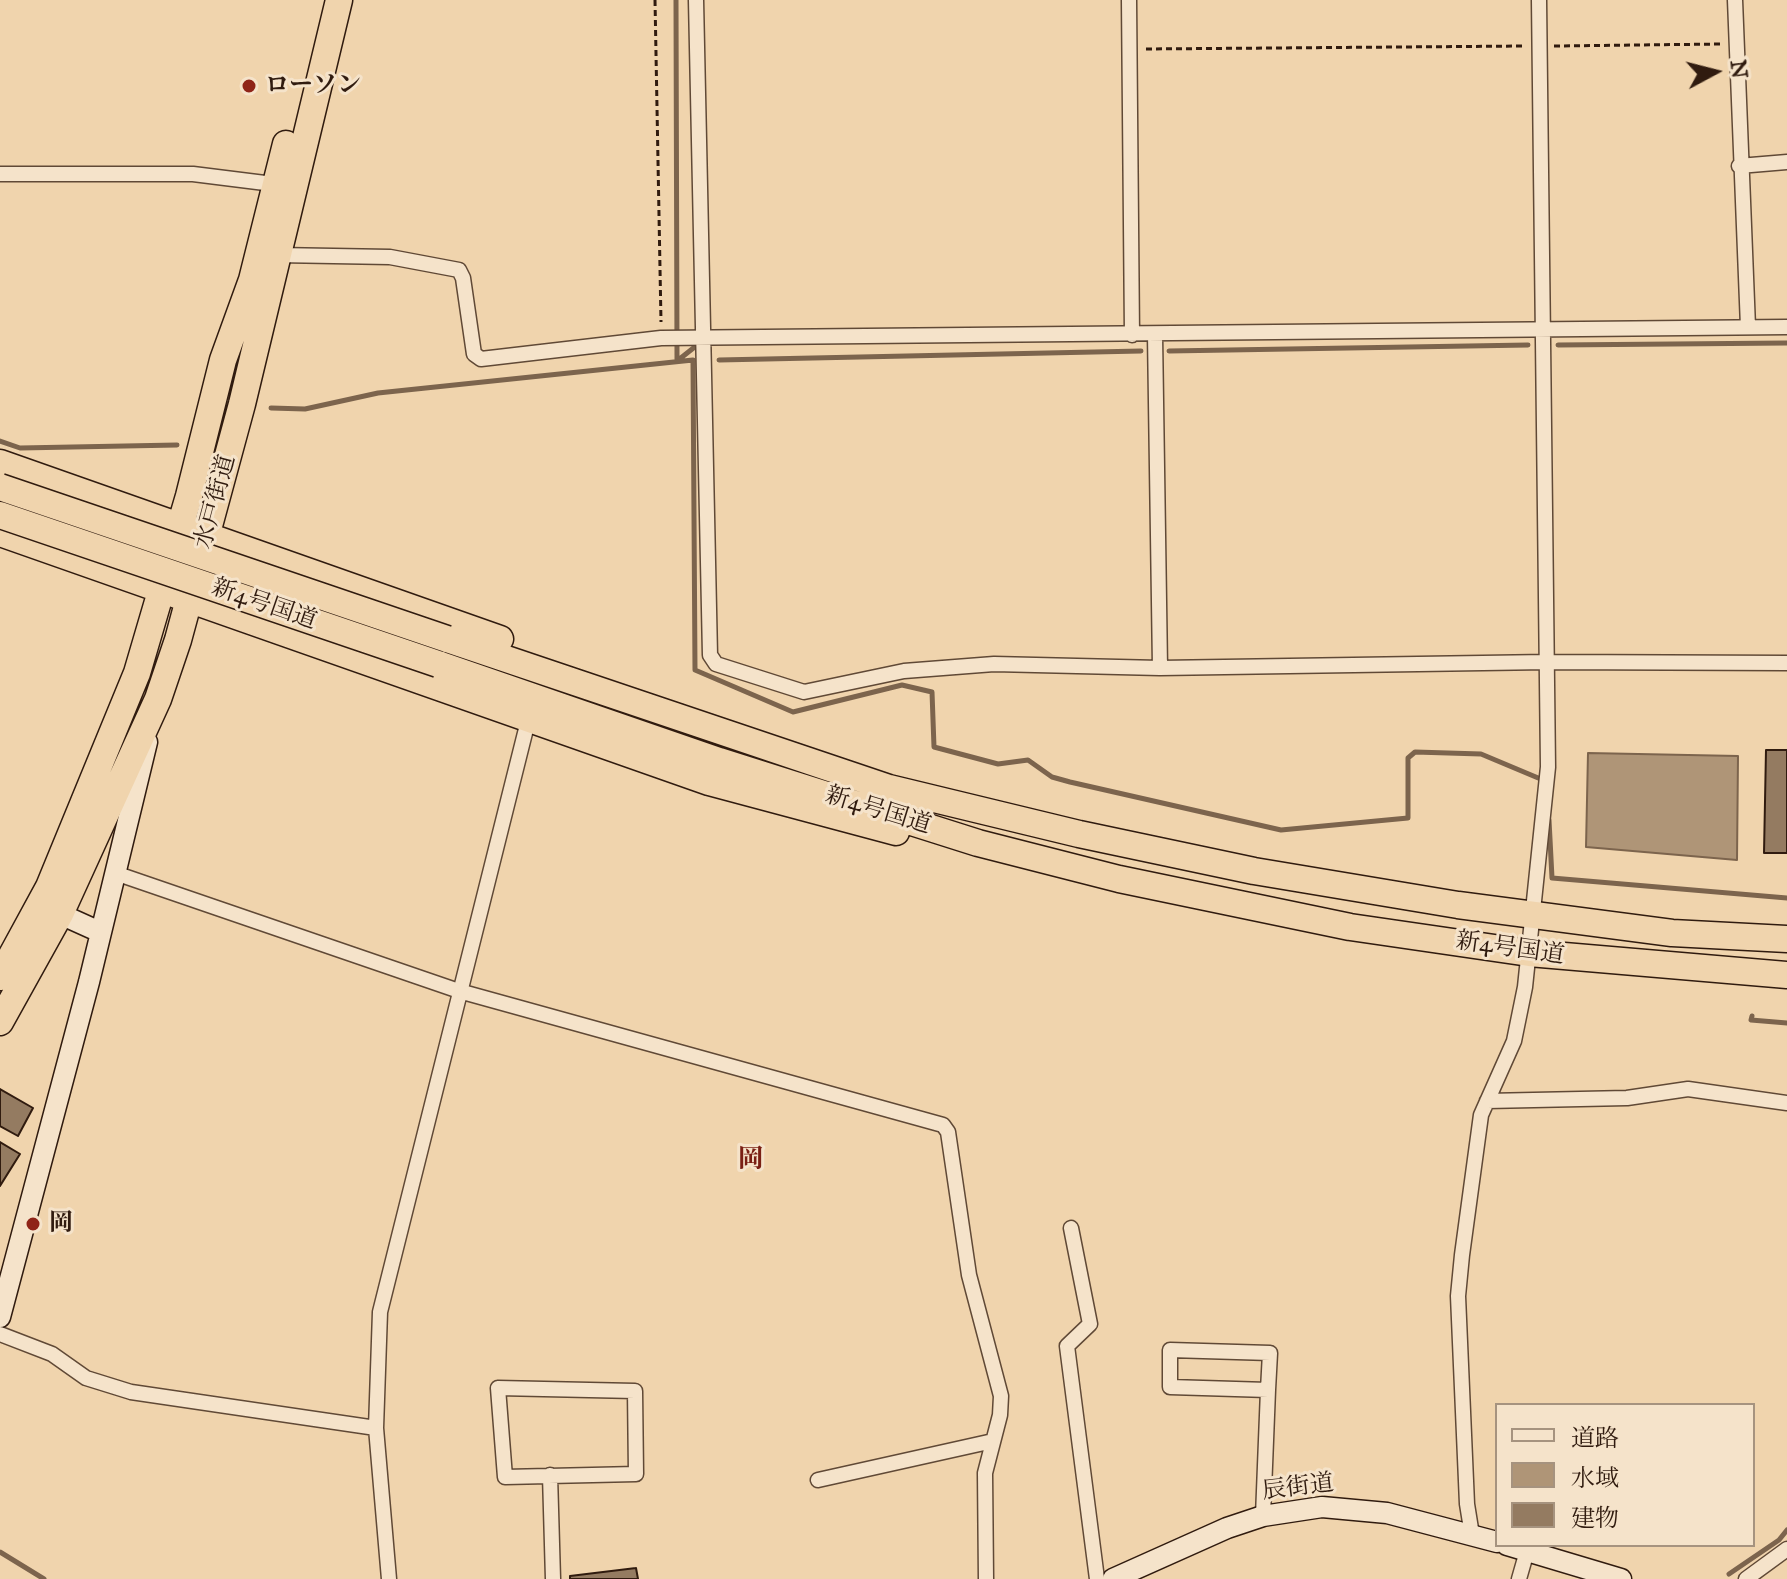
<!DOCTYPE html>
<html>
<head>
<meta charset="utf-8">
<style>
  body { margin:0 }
  #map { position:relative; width:1787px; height:1579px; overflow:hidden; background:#f0d4ad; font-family:"IM FELL Great Primer","Noto Serif JP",serif }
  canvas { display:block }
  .legend { position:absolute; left:1495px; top:1403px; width:260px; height:144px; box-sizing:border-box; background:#f5e3ca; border:2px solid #a6937f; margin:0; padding:10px 14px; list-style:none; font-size:24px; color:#301b0f }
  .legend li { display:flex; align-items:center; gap:16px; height:40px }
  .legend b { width:40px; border:2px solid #a6937f }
  .north { position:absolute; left:1675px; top:32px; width:80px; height:80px; -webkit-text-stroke:6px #f5e3ca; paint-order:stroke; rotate:83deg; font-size:22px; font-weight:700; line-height:32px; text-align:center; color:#301b0f }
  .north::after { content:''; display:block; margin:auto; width:28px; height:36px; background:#301b0f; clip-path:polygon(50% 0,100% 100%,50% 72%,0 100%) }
</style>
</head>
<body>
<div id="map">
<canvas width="1787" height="1579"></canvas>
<ul class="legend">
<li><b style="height:10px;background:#f5e3ca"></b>道路</li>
<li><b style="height:22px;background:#af9577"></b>水域</li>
<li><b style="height:22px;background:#947b61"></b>建物</li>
</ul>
<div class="north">N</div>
</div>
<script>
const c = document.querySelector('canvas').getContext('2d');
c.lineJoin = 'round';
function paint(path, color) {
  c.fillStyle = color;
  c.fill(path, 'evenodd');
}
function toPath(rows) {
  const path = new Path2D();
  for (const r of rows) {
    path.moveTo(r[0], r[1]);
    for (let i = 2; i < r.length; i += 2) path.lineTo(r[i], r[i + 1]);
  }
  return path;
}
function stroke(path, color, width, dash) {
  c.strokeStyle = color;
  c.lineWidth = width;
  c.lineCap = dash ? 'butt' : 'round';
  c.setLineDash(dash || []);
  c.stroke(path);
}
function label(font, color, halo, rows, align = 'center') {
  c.font = font + ' "IM FELL Great Primer","Noto Serif JP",serif';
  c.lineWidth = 6;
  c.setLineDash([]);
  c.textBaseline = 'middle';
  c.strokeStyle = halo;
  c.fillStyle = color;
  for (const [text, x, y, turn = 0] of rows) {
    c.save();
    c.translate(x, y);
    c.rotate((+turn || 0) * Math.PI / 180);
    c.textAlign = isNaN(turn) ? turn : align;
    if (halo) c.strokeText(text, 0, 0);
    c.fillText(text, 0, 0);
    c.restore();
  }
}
const water = toPath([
  [1588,753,1738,756,1737,860,1586,847,1588,753]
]);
paint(water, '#af9577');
stroke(water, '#7c644d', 2);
stroke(toPath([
  [676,0,677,360],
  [1558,345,1787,343],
  [1169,351,1528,345],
  [693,360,695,670,793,712,902,685,932,692,934,747,998,764,1028,760,1052,777,1070,782,1281,830,1408,818,1408,758,1415,752,1481,754,1543,780],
  [719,360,1141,351],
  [677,361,701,342],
  [271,408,305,409,378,393,693,360],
  [0,441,20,448,177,445],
  [1549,820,1552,878,1787,898],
  [1752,1016,1751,1020,1787,1023],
  [0,1552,44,1579],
  [1729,1574,1779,1540,1787,1530]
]), '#7c644d', 5);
const building = toPath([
  [1766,750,1787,750,1787,853,1764,853,1766,750],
  [0,1089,33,1108,18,1136,0,1126,0,1089],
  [0,1142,20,1154,0,1186,0,1142],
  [636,1568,638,1579,570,1579,570,1576,636,1568]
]);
paint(building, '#947b61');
stroke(building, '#301b0f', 2);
const street = toPath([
  [696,0,710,655,716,664,804,692,904,671,994,664,1160,668,1547,662,1787,663],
  [1129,0,1132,335],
  [1735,0,1748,327],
  [1739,166,1787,162],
  [0,174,193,174,281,185],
  [277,255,390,257,459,270,463,278,474,354,481,359,661,338,1787,327],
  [1155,335,1160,668],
  [115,873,459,991,943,1125,948,1132,969,1275,1001,1396,1000,1415,985,1473,986,1579],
  [1487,1101,1627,1098,1688,1089,1787,1103],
  [1071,1228,1090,1324,1067,1346,1097,1579],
  [0,1334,52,1354,86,1378,131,1392,376,1428],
  [498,1388,635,1391,636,1474,505,1477,498,1388],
  [550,1475,553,1579],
  [818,1480,993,1441],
  [1263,1516,1268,1390,1270,1353,1170,1350,1170,1387,1268,1390],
  [1472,1535,1467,1504,1458,1296,1462,1255,1481,1115,1514,1041,1525,987,1548,767,1539,0],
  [389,1579,376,1428,380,1312,528,721],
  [1519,1579,1527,1551],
  [1746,1579,1787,1549]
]);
const secondary = toPath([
  [55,903,60,914,100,932],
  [0,1317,89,982,147,742],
  [1507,1545,1621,1579],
  [1113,1579,1227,1528,1263,1516,1322,1507,1387,1513,1497,1542]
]);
const highway = toPath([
  [0,463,500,639],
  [0,533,709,782,896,832],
  [447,639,889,788,1079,834,1254,871,1458,905,1672,933,1787,939],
  [438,664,719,761,978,843,1119,879,1350,927,1529,953,1787,975],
  [0,977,49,887,137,673,189,496,223,360,252,280,286,144],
  [0,1022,60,914,158,699,178,640,242,404,339,0]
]);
stroke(street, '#604936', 17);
stroke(secondary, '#301b0f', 23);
stroke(highway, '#301b0f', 29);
stroke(toPath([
  [655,0,661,322],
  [1554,46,1722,44],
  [1146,49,1526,46]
]), '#301b0f', 3, [6, 4]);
stroke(street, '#f5e3ca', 14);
stroke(secondary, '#f5e3ca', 20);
stroke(highway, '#f0d4ad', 26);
const highwayBridge = toPath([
  [0,487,447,639],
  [0,515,438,664]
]);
stroke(highwayBridge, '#301b0f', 29, []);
stroke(highwayBridge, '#f0d4ad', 26);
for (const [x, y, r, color] of [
  [249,86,8,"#8f2418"],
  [33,1224,8,"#8f2418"]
]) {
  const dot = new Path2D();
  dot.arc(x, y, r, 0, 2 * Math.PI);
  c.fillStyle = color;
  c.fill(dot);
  stroke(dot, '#f5e3ca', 3);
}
label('bold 24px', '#301b0f', '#f5e3ca', [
  ["ローソン",265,86],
  ["岡",49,1224]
], 'left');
label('24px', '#301b0f', '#f5e3ca', [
  ["水戸街道",216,502,-75],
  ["新4号国道",264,605,19],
  ["新4号国道",878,811,17],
  ["新4号国道",1510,949,8],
  ["辰街道",1298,1488,-7]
]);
label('bold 26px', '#7a1f14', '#f5e3ca', [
  ["岡",751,1161]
]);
</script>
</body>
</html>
